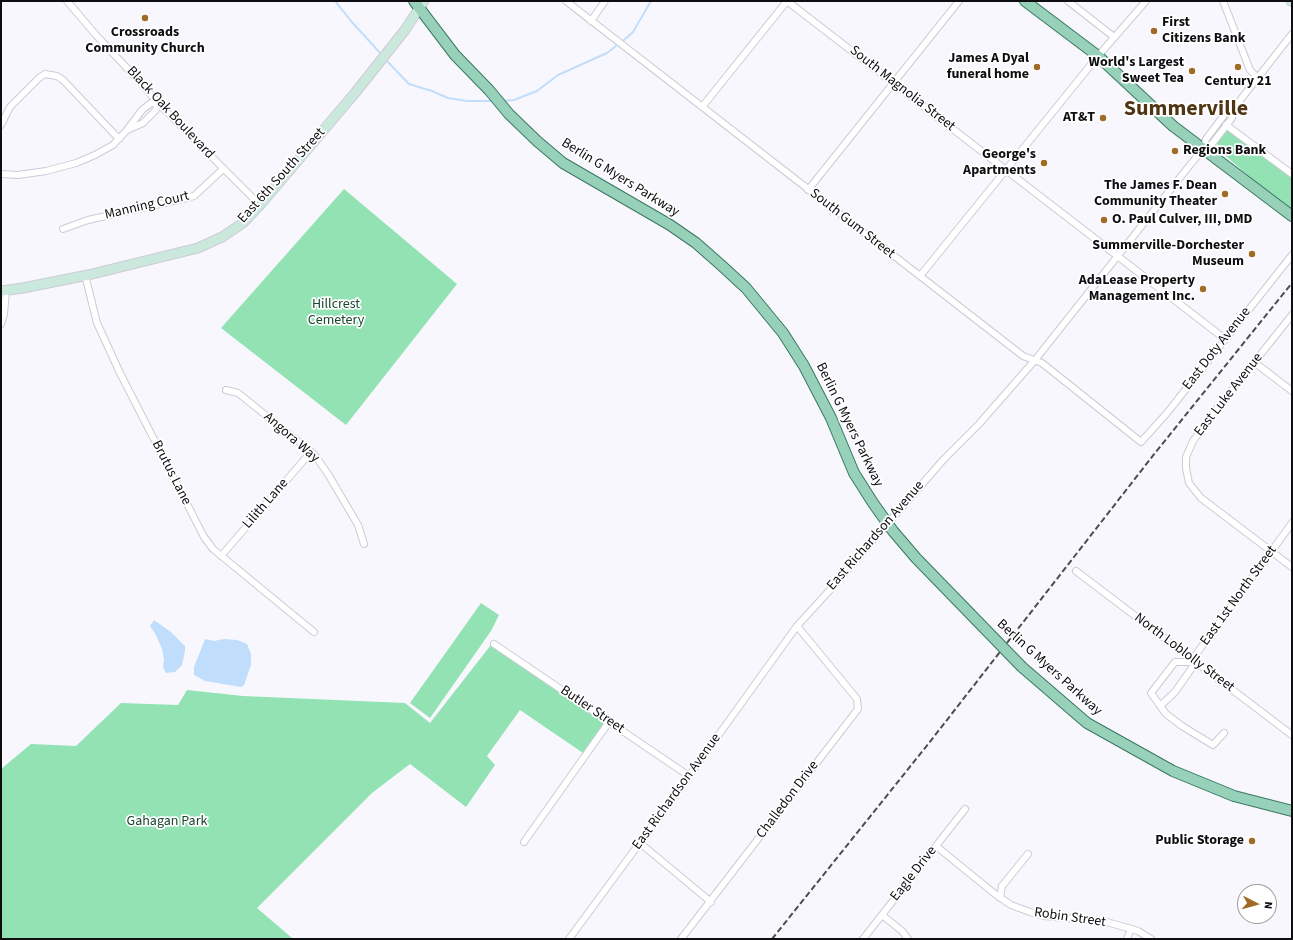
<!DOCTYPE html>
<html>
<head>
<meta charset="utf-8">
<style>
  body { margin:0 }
  #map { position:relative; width:1293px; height:940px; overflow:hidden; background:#f8f7fe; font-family:"Source Sans 3",sans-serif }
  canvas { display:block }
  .frame { position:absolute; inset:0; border:2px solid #0e0d10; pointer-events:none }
  .north { position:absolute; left:1237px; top:884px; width:40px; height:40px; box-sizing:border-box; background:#fff; border:1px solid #9f9e9f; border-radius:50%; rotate:96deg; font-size:11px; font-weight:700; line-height:16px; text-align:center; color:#0e0d10 }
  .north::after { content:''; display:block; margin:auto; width:14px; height:18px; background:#a06b24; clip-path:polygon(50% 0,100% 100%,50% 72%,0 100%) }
</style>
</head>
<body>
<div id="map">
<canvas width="1293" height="940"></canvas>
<div class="frame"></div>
<div class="north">N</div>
</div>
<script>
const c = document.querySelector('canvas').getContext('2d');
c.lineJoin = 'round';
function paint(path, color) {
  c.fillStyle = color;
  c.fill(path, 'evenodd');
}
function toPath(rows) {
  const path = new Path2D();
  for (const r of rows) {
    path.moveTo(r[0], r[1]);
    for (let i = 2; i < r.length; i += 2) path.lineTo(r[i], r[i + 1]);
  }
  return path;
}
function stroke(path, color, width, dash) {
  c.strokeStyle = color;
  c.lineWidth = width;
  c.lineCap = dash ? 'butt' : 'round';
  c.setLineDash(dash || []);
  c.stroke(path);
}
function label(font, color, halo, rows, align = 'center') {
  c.font = font + ' "Source Sans 3",sans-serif';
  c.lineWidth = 3.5;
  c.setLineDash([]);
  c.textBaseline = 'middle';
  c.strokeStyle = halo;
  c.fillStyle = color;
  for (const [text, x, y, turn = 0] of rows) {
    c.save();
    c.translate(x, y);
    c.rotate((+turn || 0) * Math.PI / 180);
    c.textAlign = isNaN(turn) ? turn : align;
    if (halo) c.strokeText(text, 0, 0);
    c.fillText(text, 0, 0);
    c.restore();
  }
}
paint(toPath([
  [1228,130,1292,175,1292,214,1219,150,1217,143,1225,131],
  [344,189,457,284,346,425,221,328],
  [481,603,499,615,491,631,430,718,410,703],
  [494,641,605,722,583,753,520,710,487,756,495,765,466,807,410,764,372,793,257,908,292,938,291,939,3,939,1,938,1,769,31,744,76,746,121,703,178,705,187,690,243,696,405,703,430,723]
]), '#93e2b4');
paint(toPath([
  [154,620,171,632,185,646,185,651,182,665,175,672,166,673,163,667,164,659,162,649,156,635,150,626],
  [205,639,214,641,224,639,237,640,247,644,251,654,251,665,244,685,241,687,205,681,194,675,194,667]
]), '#c0defb');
stroke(toPath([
  [335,1,351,21,381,54],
  [624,40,633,32,651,1],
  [385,59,409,84,432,91,448,98,467,101,494,101],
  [502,101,514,100,537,91,558,75,607,53,616,46]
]), '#c0defb', 2);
const street = toPath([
  [67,1,96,35,140,82,159,104,260,205],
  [566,1,1005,342,1023,356,1042,363,1141,442,1167,413,1292,255],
  [787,1,1225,339],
  [1068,1,1114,37],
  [1223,1,1250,70,1258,78],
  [591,21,605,1],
  [151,103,159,104,155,111,143,123,127,130,142,110,151,103],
  [702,107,787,1],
  [1,125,10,107,39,78,45,74,57,76,63,80,119,139],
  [1226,125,1292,174],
  [1203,149,1212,144,1232,118,1234,108],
  [1,174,18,175,46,171,76,163,95,155,113,145,127,130],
  [808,190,959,1],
  [63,229,88,220,187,198,194,196,223,169],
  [85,275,97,323,120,373,204,537,213,549,314,632],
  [920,276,1098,56,1146,1],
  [1292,315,1212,415,1193,441,1186,457,1186,468,1189,483,1201,498,1292,567],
  [1,324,4,314,6,290],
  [1254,362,1292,391],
  [226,390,238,393,314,454,328,474,358,525,364,544],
  [221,556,311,452],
  [1076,571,1292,735],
  [494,644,689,776],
  [1196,662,1175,662,1151,693,1166,714,1182,726,1213,745,1224,733],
  [1160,706,1175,692,1196,662,1195,657,1197,653,1292,523],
  [524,842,609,722],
  [640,843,711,902],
  [936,846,995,894,1011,905,1030,912,1044,916,1107,922,1138,931,1151,939],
  [1000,898,1002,886,1028,854],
  [882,915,902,931,908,939],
  [569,939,689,776,797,626,829,591,944,459,979,424,1035,360,1190,165,1203,149,1206,139,1225,114,1234,108,1292,34],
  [681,939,858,709,857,699,797,626],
  [863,939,965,809],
  [1127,939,1131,929]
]);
const secondary = toPath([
  [1291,1,1292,1],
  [1,291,23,288,88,275,198,248,222,237,243,223,260,205,355,93,405,30,424,1]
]);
const primary = toPath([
  [414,1,455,55,489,90,509,114,537,141,563,163,670,225,696,243,721,265,746,288,783,333,804,366,831,418,854,473,873,503],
  [1025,1,1098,56,1173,126,1292,216],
  [1022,667,1087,723,1173,771,1234,796,1292,811]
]);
stroke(street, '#cdcbd6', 8);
stroke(secondary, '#cdcbd6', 11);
stroke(primary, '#3a7860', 12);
stroke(street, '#fff', 6);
stroke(secondary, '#cbe8dc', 9);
stroke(primary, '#97d1b9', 10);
stroke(toPath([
  [772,939,929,743,1155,453,1292,283]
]), '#4d4c50', 2, [6, 3]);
const primaryBridge = toPath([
  [873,503,893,531,916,558,1022,667]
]);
stroke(primaryBridge, '#3a7860', 12, []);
stroke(primaryBridge, '#97d1b9', 10);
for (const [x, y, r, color] of [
  [145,18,4,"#a06b24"],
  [1154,31,4,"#a06b24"],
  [1037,67,4,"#a06b24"],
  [1238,67,4,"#a06b24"],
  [1192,71,4,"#a06b24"],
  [1103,118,4,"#a06b24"],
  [1175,151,4,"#a06b24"],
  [1044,163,4,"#a06b24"],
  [1225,194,4,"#a06b24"],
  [1104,220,4,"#a06b24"],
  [1252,254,4,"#a06b24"],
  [1203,289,4,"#a06b24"],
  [1252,841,4,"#a06b24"]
]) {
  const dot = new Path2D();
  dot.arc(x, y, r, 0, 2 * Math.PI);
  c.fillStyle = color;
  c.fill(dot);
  stroke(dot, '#fff', 1.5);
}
label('bold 14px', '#0e0d10', '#fff', [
  ["First",1162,23,"left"],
  ["Citizens Bank",1162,39,"left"],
  ["Crossroads",145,33,"center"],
  ["Community Church",145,49,"center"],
  ["James A Dyal",1029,59],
  ["funeral home",1029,75],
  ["World's Largest",1184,63],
  ["Sweet Tea",1184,79],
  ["Century 21",1238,82,"center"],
  ["AT&T",1095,118],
  ["Regions Bank",1183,151,"left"],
  ["George's",1036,155],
  ["Apartments",1036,171],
  ["The James F. Dean",1217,186],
  ["Community Theater",1217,202],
  ["O. Paul Culver, III, DMD",1112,220,"left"],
  ["Summerville-Dorchester",1244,246],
  ["Museum",1244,262],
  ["AdaLease Property",1195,281],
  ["Management Inc.",1195,297],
  ["Public Storage",1244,841]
], 'right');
label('14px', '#0e0d10', '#fff', [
  ["South Magnolia Street",902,89,38],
  ["Black Oak Boulevard",170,113,47],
  ["East 6th South Street",282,176,-48],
  ["Berlin G Myers Parkway",620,178,32],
  ["Manning Court",147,206,-13],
  ["South Gum Street",852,224,38],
  ["East Doty Avenue",1217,349,-52],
  ["East Luke Avenue",1229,395,-52],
  ["Berlin G Myers Parkway",849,425,64],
  ["Angora Way",291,438,41],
  ["Brutus Lane",171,473,63],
  ["Lilith Lane",266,504,-49],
  ["East Richardson Avenue",876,536,-49],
  ["East 1st North Street",1239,596,-54],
  ["North Loblolly Street",1184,653,37],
  ["Berlin G Myers Parkway",1049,668,42],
  ["Butler Street",592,710,34],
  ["East Richardson Avenue",677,792,-54],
  ["Challedon Drive",788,800,-53],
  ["Eagle Drive",914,874,-52],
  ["Robin Street",1070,918,8]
]);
label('14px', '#1a452e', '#fff', [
  ["Hillcrest",336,305],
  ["Cemetery",336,321],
  ["Gahagan Park",167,822]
]);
label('bold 22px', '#4f3514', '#fff', [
  ["Summerville",1186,110]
]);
</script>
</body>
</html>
